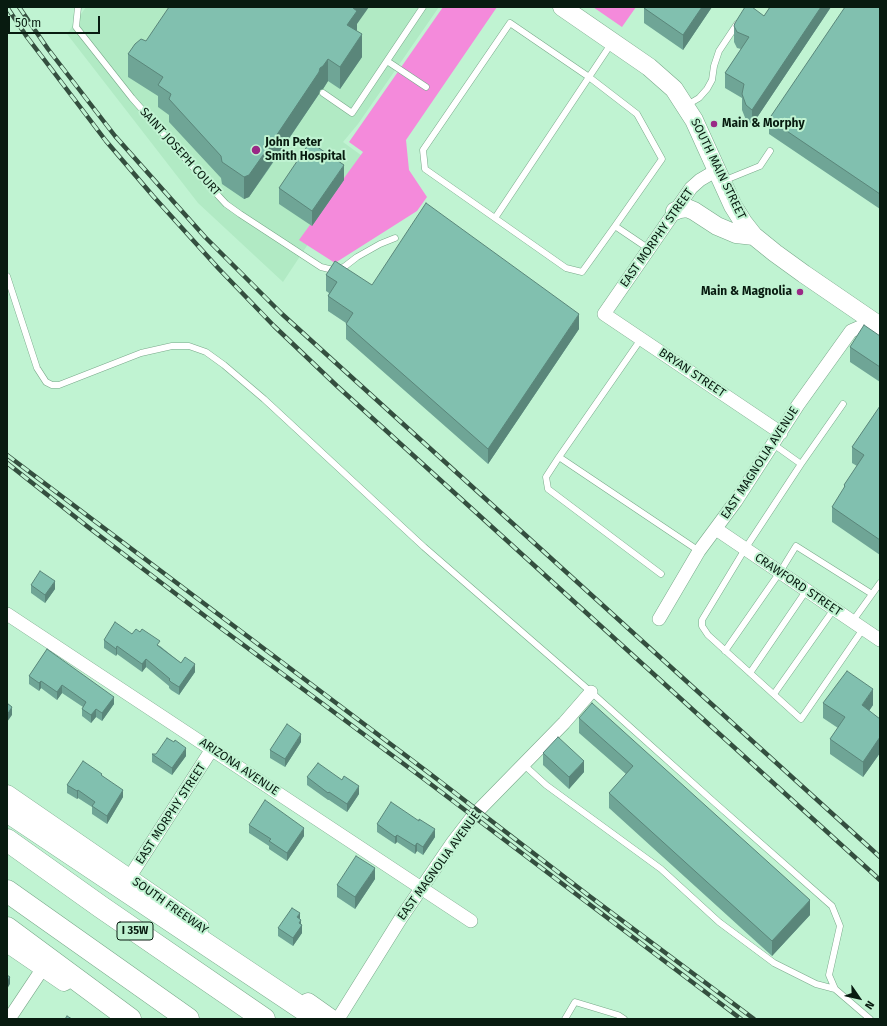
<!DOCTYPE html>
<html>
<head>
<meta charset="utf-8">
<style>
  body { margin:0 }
  #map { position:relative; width:887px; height:1026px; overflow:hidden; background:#c0f3d2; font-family:"Fira Sans",sans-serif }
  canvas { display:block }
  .frame { position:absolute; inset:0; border:8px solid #081b10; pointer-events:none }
  .north { position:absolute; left:839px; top:978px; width:40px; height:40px; -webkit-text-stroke:3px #c0f3d2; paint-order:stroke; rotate:124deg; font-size:11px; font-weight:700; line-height:16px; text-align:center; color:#081b10 }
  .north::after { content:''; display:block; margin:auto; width:14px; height:18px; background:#081b10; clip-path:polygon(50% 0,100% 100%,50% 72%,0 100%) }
  .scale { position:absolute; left:8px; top:16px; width:92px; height:18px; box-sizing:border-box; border:2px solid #081b10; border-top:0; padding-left:5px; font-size:12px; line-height:14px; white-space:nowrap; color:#081b10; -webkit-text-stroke:3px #c0f3d2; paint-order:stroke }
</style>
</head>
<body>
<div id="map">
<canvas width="887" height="1026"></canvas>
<div class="frame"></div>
<div class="north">N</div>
<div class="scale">50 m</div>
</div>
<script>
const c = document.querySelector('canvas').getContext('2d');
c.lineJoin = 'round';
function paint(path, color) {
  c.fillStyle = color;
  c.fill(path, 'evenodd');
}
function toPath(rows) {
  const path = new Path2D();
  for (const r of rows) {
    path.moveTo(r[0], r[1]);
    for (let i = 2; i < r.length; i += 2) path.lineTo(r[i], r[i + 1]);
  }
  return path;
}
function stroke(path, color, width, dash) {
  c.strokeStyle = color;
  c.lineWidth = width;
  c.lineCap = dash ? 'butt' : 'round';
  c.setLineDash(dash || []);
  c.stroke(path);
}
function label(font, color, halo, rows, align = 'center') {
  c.font = font + ' "Fira Sans",sans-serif';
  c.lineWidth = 4;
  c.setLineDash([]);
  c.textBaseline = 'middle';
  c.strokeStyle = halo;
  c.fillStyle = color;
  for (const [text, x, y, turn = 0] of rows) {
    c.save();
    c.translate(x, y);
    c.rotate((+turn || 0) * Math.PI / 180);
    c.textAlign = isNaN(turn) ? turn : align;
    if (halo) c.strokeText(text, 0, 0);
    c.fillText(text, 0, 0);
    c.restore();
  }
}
paint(toPath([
  [86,7,439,7,358,124,343,142,365,158,283,282,198,203,67,34]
]), '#b1eac4');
paint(toPath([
  [443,7,497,7,406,140,409,170,427,197,417,211,335,263,299,240,363,152,349,142],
  [593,7,636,7,622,27]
]), '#f48adb');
const lane = toPath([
  [78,7,76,27,132,98,213,190,226,204,240,214,321,267,333,270,344,267,357,257,380,244,395,238],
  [611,44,589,77,510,23,423,150,425,169,566,268,582,272,615,226,649,249],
  [387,61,426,87],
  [323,93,352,113,423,7],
  [687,105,699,98,707,89,712,80,714,66,719,51,737,24],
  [723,181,760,166,770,151],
  [495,218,589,77,637,114,662,159,615,226],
  [7,276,37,368,46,382,52,385,59,385,141,353,172,346,189,346,206,352,224,365,264,399,424,547,591,692,714,802,832,906,840,926,829,975,835,989,870,1019],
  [641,339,559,457,699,551],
  [773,444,801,464,745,549,702,620,702,626,708,635,801,719,863,629],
  [559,457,546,477,548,489,661,574],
  [801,464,843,404],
  [852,622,880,583],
  [725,651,780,572,796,546,872,594],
  [750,673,806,591],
  [774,694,834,609],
  [523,764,546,785,661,869,719,922,774,963,816,984,835,989],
  [565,1019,575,1002,618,1015,624,1019]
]);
const street = toPath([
  [717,170,700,180,691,188,604,314,781,433],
  [716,529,880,640],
  [7,614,471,921],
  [659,619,699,551,736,501,798,405,851,331,874,321],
  [129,878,212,749],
  [9,1019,43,968],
  [338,1019,401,918,453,842,473,816,564,723,591,692]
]);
const secondary = toPath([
  [562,7,649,67,674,89,694,120,733,206,743,222,754,236,775,253,804,274,880,326],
  [675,211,680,209,687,208,694,211,717,226,736,234,754,236],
  [7,794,200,927],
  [7,943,64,982],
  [308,1002,332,1019]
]);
const highway = toPath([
  [7,811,318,1019],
  [7,840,101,907,264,1019],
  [7,891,188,1019],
  [7,928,130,1019]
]);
stroke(lane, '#78a889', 7);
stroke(street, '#78a889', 14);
stroke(secondary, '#78a889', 19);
stroke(highway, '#78a889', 23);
stroke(lane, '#fff', 6);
stroke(street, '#fff', 13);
stroke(secondary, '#fff', 18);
stroke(highway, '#fff', 22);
const rail = toPath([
  [7,7,27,37,106,141,153,196,219,269,274,326,337,386,880,880],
  [19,7,48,49,115,136,205,237,282,314,880,857],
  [7,455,429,773,588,895,754,1019],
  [7,463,88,527,222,629,420,776,741,1019]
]);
stroke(rail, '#344f3f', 4.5);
stroke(rail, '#c0f3d2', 3, [9]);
paint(toPath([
  [645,7,712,7,683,50,644,23,644,8],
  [770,7,831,7,752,125,746,120,742,110,742,98,725,88,725,73,741,49,737,48,734,42,734,26,764,16],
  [880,7,880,209,769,134,769,119],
  [357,24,357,32,362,57,340,89,328,81,323,89,320,90,319,94,268,170,249,197,244,199,222,184,221,178,169,122,169,115,158,107,158,96,128,77,128,54,146,41],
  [344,180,312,226,279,204,279,188],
  [326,275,372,285,579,329,488,464,346,339,346,323,328,311,328,296,329,293,326,291],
  [880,336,880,382,850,362,850,347],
  [880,406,880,555,832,522,832,507,844,489,844,485,857,466,852,463,852,447],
  [31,585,55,589,45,603,31,593],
  [132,634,160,646,181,663,195,672,179,695,171,690,169,688,169,686,146,667,142,672,117,654,116,656,104,648,104,640],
  [47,649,114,704,102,721,96,717,91,723,82,716,82,709,83,707,62,693,57,700,41,688,39,691,29,684,29,676],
  [823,703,873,705,869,711,880,719,880,753,863,777,830,754,830,739,838,728,823,718],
  [579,718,810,915,772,956,609,808,609,793,626,774,579,733],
  [301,742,285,767,270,758,270,750],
  [543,753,584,772,569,789,543,765],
  [152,754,186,756,172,775,152,762],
  [102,776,123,797,107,824,92,814,92,807,78,798,77,799,67,793,67,785],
  [307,777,359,794,347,812,329,800,328,800,307,785],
  [377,824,435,837,423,855,417,851,415,854,397,842,395,844,377,832],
  [249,825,304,836,287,861,269,849,269,846,249,833],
  [375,879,355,909,337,897,337,885],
  [300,919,302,933,293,946,278,936,278,928]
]), '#6fa596');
paint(toPath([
  [354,7,369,7,357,24,357,33,347,25],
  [702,7,712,7,683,50,683,35],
  [821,7,831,7,752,125,752,110],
  [362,34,362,57,340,89,340,67],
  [328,59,328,81,323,89,320,90,319,94,249,197,244,199,244,177,320,68],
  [344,165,344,180,312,226,312,211],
  [579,314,579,329,488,464,488,449],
  [55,581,55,589,45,603,45,595],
  [117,646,117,654,116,656,116,649],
  [146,659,146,667,142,672,142,664],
  [195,664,195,672,179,695,179,687],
  [41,681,41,688,39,691,39,683],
  [62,685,62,693,57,700,57,692],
  [873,689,873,705,862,721,862,705],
  [114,697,114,704,102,721,102,713],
  [12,707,12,715,7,722,7,715],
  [96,709,96,717,91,723,91,715],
  [301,734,301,742,285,767,285,759],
  [880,737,880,753,863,777,863,762],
  [186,748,186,756,172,775,172,768],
  [584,761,584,772,569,789,569,777],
  [359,786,359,794,347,812,347,804],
  [78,790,78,798,77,799,77,791],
  [123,790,123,797,107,824,107,816],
  [304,828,304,836,287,861,287,853],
  [435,829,435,837,423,855,423,847],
  [397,835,397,842,395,844,395,837],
  [417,843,417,851,415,854,415,846],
  [375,868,375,879,355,909,355,897],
  [810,900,810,915,772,956,772,941],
  [300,913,300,921,297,917],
  [301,920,301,926,302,925,302,933,293,946,293,938,299,923],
  [10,977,10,984,7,989,7,981]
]), '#5a867a');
const building = toPath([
  [169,7,354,7,353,8,357,11,347,25,362,34,340,67,328,59,323,66,320,68,319,72,268,148,249,175,244,177,222,162,221,156,169,99,171,94,158,85,163,77,128,54,135,44,141,39,146,41,169,7],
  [645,7,702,7,683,35,644,8,645,7],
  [745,7,752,7,764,16,770,7,821,7,752,110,746,105,742,94,744,84,725,73,749,37,737,32,734,26,735,23,745,7],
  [845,7,880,7,880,194,769,119,845,7],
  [310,142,344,165,312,211,279,188,310,142],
  [426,203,579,314,488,449,346,324,353,313,328,296,337,282,326,275,335,261,372,285,426,203],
  [864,325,880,336,880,367,850,347,864,325],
  [880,406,880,540,832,507,845,486,844,485,864,455,852,447,880,406],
  [40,571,55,581,45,595,31,585,40,571],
  [115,622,132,634,136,629,140,632,142,629,160,641,157,645,181,663,185,657,195,664,179,687,171,682,169,680,170,679,146,659,142,664,117,646,116,649,104,640,115,622],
  [47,649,114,697,102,713,96,709,91,715,82,709,86,702,62,685,57,692,41,681,39,683,29,676,47,649],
  [847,671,873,689,862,705,880,719,880,737,863,762,830,739,845,717,823,703,847,671],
  [7,703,12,707,7,715,7,703],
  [592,703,810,900,772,941,609,793,633,766,579,718,592,703],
  [287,724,301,734,285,759,270,750,287,724],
  [558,737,584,761,569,777,543,753,558,737],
  [167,738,174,742,175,740,186,748,172,768,152,754,156,754,167,738],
  [83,761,102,774,101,775,123,790,107,816,92,806,95,802,78,790,77,791,67,785,83,761],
  [318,763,342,780,344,776,359,786,347,804,329,792,328,793,307,777,318,763],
  [265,800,304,828,287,853,269,841,271,839,249,825,265,800],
  [391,802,419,821,419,819,435,829,423,847,417,843,415,846,397,835,395,837,377,824,391,802],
  [356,856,375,868,355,897,337,885,356,856],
  [292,908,300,913,297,917,301,920,299,923,302,925,293,938,278,928,292,908],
  [7,975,10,977,7,981,7,975],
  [67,1016,72,1019,65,1019,67,1016]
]);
paint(building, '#81c0af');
stroke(building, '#5a867a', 1);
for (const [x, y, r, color] of [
  [714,124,4,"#9a2986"],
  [256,150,5,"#9a2986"],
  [800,292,4,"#9a2986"]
]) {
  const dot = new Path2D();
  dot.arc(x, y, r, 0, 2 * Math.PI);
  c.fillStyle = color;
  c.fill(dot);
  stroke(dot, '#c0f3d2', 1.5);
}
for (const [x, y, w] of [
  [135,931,36]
]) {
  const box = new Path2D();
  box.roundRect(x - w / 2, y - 9, w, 18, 3);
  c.fillStyle = '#c0f3d2';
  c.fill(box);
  stroke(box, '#081b10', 1);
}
label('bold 11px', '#081b10', null, [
  ["I 35W",135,931]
]);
label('bold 12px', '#081b10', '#c0f3d2', [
  ["Main & Morphy",722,124],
  ["John Peter",265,143],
  ["Smith Hospital",265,157],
  ["Main & Magnolia",792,292,"right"]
], 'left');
label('12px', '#081b10', '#c0f3d2', [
  ["SAINT JOSEPH COURT",180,152,48],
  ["SOUTH MAIN STREET",718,169,64],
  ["EAST MORPHY STREET",657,238,-55],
  ["BRYAN STREET",692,373,34],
  ["EAST MAGNOLIA AVENUE",760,463,-57],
  ["CRAWFORD STREET",798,585,34],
  ["ARIZONA AVENUE",239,767,34],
  ["EAST MORPHY STREET",171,814,-57],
  ["EAST MAGNOLIA AVENUE",439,866,-54],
  ["SOUTH FREEWAY",170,906,35]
]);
</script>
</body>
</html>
